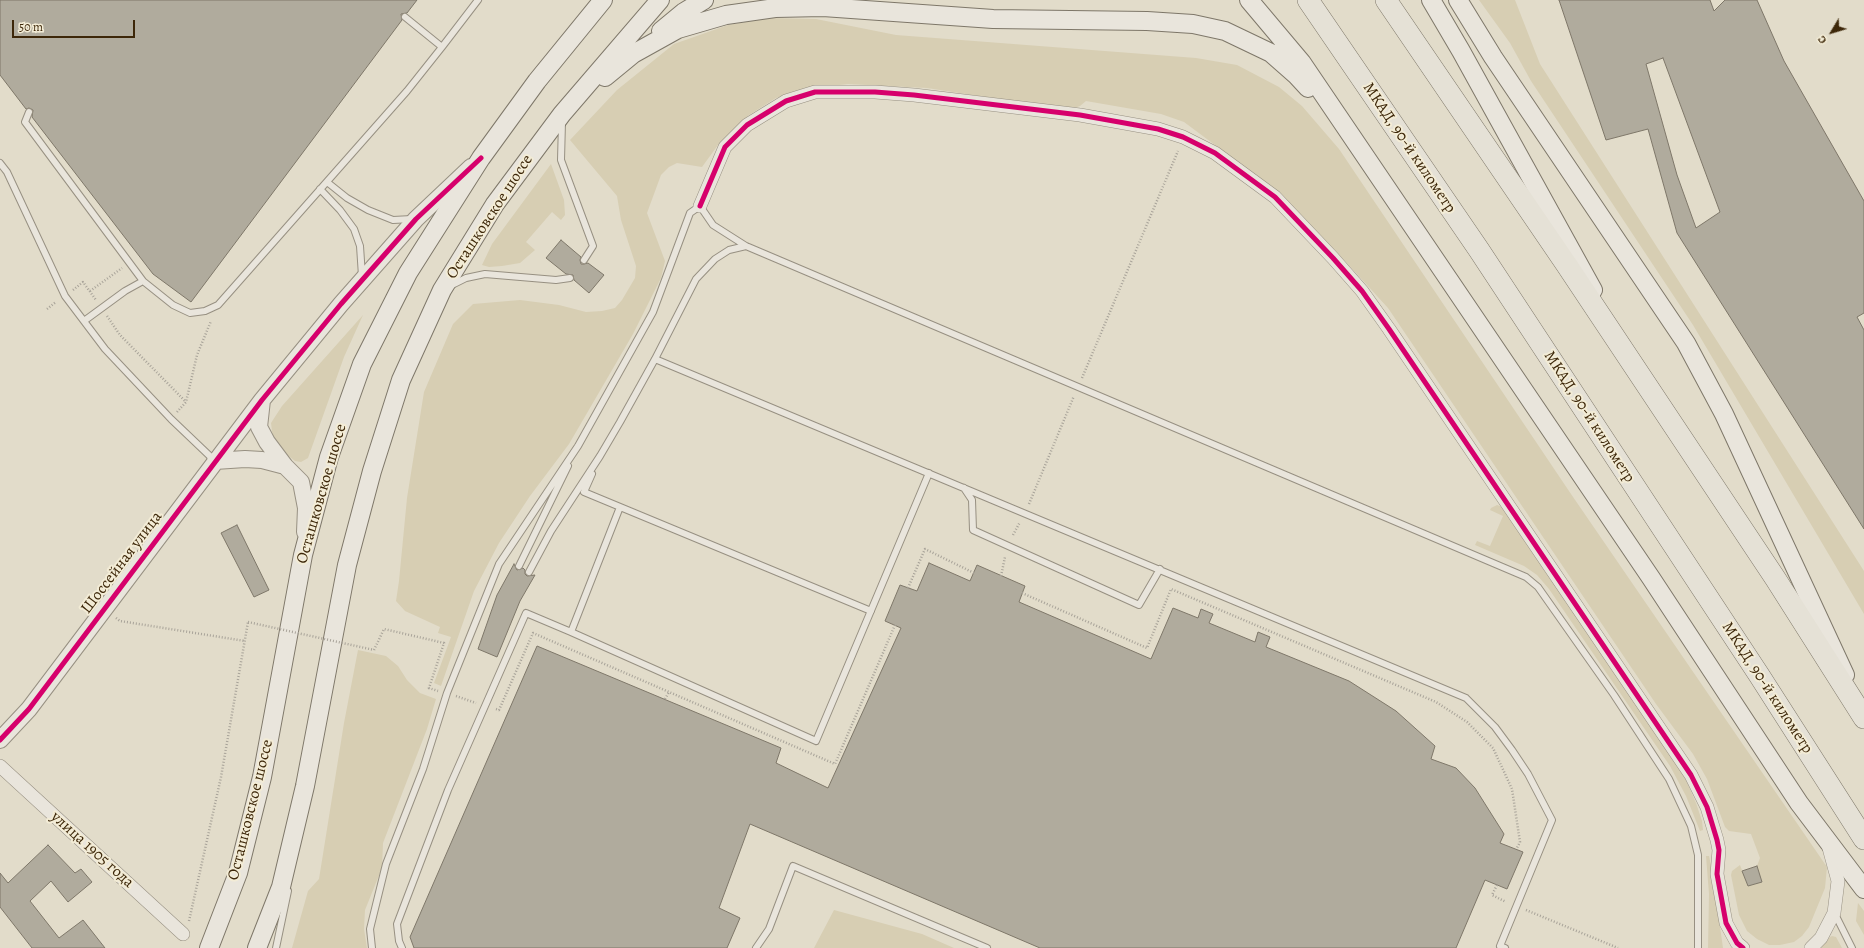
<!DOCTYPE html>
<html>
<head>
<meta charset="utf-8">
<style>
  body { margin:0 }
  #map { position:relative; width:1864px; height:948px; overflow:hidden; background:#e2dcca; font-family:Alegreya,serif }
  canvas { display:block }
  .north { position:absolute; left:1812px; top:12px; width:40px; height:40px; -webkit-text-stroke:3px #f3ecd6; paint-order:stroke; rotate:232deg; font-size:11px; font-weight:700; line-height:16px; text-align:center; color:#3d2709 }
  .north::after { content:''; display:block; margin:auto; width:14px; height:18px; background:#3d2709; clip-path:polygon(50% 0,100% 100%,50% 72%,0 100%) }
  .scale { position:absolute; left:12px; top:20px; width:123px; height:18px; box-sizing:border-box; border:2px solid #3d2709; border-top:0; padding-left:5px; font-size:12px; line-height:14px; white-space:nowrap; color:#3d2709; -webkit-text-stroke:3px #f3ecd6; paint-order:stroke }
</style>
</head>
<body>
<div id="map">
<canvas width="1864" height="948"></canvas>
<div class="north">С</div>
<div class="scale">50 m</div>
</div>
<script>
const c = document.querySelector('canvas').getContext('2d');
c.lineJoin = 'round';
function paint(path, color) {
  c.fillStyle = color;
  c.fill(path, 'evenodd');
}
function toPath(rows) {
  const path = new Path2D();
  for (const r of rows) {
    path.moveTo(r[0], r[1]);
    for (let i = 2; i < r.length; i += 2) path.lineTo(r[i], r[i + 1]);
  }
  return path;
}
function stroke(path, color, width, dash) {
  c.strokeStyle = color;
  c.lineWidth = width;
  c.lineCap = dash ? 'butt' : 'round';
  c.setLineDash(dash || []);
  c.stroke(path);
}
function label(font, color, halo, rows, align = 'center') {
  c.font = font + ' Alegreya,serif';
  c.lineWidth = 4;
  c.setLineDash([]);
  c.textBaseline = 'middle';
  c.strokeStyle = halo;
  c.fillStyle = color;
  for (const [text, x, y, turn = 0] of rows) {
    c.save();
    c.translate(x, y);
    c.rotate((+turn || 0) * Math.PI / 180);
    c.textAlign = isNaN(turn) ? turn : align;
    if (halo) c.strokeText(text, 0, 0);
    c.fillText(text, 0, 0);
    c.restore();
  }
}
paint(toPath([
  [1479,0,1515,0,1540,64,1864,571,1864,614,1693,325,1531,81,1510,43],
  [769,18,816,19,896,35,1196,58,1237,65,1279,87,1302,106,1339,149,1571,494,1827,867,1825,888,1809,927,1802,936,1794,942,1780,945,1769,945,1757,939,1747,931,1739,915,1731,875,1732,871,1740,865,1748,886,1762,882,1757,866,1760,858,1751,834,1729,831,1725,827,1707,779,1693,754,1656,704,1388,308,1335,250,1266,183,1184,122,1161,114,1086,101,1080,106,1069,110,927,88,848,84,805,89,776,98,749,115,718,145,702,167,677,163,669,167,661,175,647,213,665,261,661,278,633,334,569,444,530,496,499,543,474,591,441,686,434,683,451,637,438,633,440,627,405,611,396,601,399,581,407,498,424,392,453,324,473,304,520,300,559,305,586,312,602,311,615,308,622,300,635,278,636,266,621,220,617,196,570,140,617,90,674,44,728,25],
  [551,164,564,200,565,215,561,220,552,212,526,242,535,250,520,263,502,266,489,267,482,265,492,244],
  [363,315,344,357,308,458,301,462,295,461,281,450,273,439,271,423,282,406],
  [1497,505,1500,506,1505,512,1670,755,1685,778,1696,803,1702,821,1703,830,1700,831,1686,796,1670,766,1549,589,1537,575,1524,566,1475,545,1477,541,1490,546,1503,516,1490,510,1491,508],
  [358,650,386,656,398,666,407,680,420,693,436,699,427,729,383,843,382,868,365,910,364,929,367,948,292,948,308,891,319,879,344,723],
  [1706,856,1709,856,1712,870,1723,948,1708,948,1709,894],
  [1858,903,1864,911,1864,935,1856,921],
  [834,910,922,934,954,948,814,948],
  [1832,936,1836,937,1842,948,1821,948,1830,937]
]), '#d7ceb3');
const building = toPath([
  [0,0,417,0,407,13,401,14,402,20,191,302,153,274,32,117,33,110,29,108,26,109,0,75,0,0],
  [1559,0,1710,0,1714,11,1725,0,1757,0,1784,61,1864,201,1864,313,1857,317,1864,330,1864,529,1677,233,1648,129,1606,140,1559,0],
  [1663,58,1720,212,1696,228,1677,175,1646,64,1663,58],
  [561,240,581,257,580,260,581,264,584,264,588,263,604,275,589,293,574,280,573,275,566,274,546,258,561,240],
  [237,525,269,590,254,597,221,533,237,525],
  [929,563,970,581,977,565,1025,586,1019,602,1151,659,1173,608,1198,618,1201,609,1213,614,1209,623,1255,642,1258,632,1270,637,1266,647,1349,681,1396,711,1435,746,1431,759,1456,768,1475,788,1504,834,1500,843,1523,852,1507,889,1485,880,1456,948,1040,948,750,824,719,908,740,918,727,948,414,948,410,937,537,646,781,748,776,763,828,788,901,628,885,621,900,585,917,591,929,563],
  [514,564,517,570,523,568,525,570,525,574,527,576,535,575,520,601,497,657,478,649,497,595,514,564],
  [48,845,75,873,81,869,92,882,68,902,51,881,30,901,59,938,83,920,105,948,32,948,0,907,0,873,8,883,48,845],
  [1757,866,1762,882,1748,886,1742,871,1757,866]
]);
paint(building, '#b0ab9d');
stroke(building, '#7e7769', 1);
const service = toPath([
  [442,47,478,0],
  [29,112,25,122,143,281],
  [562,122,561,160,593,246,584,260],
  [0,163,7,172,65,296,105,349,171,419,214,460],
  [327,182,347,198,368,210,393,220,412,219],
  [320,189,340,210,354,229,360,246,362,276],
  [450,286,466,278,485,274,556,280,570,278],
  [84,321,125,291,143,281,173,305,190,313,205,311,218,305,407,91,442,47,405,17],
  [655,359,1466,698,1495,727,1512,750,1528,774,1552,820,1500,946,1505,948],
  [592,474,584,492,871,611],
  [964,488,972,500,973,530,1139,605,1160,569],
  [620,507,571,632,816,741,929,473],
  [519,566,568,466],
  [529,572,551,531,600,456,620,422,655,359,696,279,715,259,729,250,746,246],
  [1835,914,1852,948],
  [276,948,288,891],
  [372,948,370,929,386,864,423,769,447,693,499,564,578,446,653,312,690,213,700,206,713,225,746,246,1526,577,1538,587,1614,695,1669,779,1691,826,1698,855,1698,948],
  [402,948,399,941,397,924,448,790,526,613,571,632],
  [756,948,769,929,793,866,987,948]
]);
const minor = toPath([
  [700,206,725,147,747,125,786,101,815,92,875,92,914,95,1080,115,1158,129,1183,137,1215,153,1275,197,1333,258,1362,291,1389,329,1691,775,1707,807,1717,840,1719,850,1717,874,1726,923,1737,943,1743,948],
  [0,766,183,934],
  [1811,948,1821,938,1834,913,1838,881,1829,848]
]);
const tertiary = toPath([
  [262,400,259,427,267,442,285,466,301,482,306,508,305,532],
  [215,461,245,459,262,460,285,466],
  [0,740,29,709,262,400,341,304,416,219,471,167]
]);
const secondary = toPath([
  [1249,0,1302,63,1651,578,1799,803,1864,889],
  [1431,0,1461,51,1593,290],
  [1458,0,1493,57,1686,343,1724,414,1845,675],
  [661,31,684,12,704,0],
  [605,77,633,54,678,29,726,15,775,8,823,7,993,19,1147,21,1193,24,1225,31,1271,53,1296,75,1308,88],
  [209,948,238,873,262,777,303,555,329,457,362,364,408,273,481,158,537,81,603,0],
  [257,948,281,887,305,786,347,565,372,471,401,380,442,290,495,204,562,114,660,0]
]);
const trunk = toPath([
  [1308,0,1479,250,1759,675,1864,839],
  [1386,0,1566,264,1775,578,1864,718]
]);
stroke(service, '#979082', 8);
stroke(minor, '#979082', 14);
stroke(tertiary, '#979082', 18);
stroke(secondary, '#7e7769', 20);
stroke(trunk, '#7e7769', 22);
stroke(toPath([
  [73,290,83,282,96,300],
  [90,291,122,268],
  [47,309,56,302],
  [107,316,120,335,186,402],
  [1082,378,1178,151],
  [177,412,186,402,197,355,211,321],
  [1029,504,1074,396],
  [1013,535,1020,522],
  [1001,576,1005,557],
  [908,588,925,549,974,573],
  [1022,593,1147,648,1171,589,1436,702,1467,722,1493,748,1512,789,1520,842,1517,848],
  [116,618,120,621,245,641],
  [374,650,384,629,444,643,429,688,438,691],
  [456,696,476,703],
  [665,699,669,692],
  [496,709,499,710,533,633,835,764,895,625],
  [1497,885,1492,895,1506,902],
  [1526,910,1618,948],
  [189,921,221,777,248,622]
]), '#a8a399', 2.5, [1, 2]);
stroke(service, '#e9e5dc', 6);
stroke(minor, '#e9e5dc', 13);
stroke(tertiary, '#e9e5dc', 16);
stroke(secondary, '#e9e5dc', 18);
stroke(trunk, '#e5e1d6', 21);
stroke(toPath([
  [248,622,374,650]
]), '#a8a399', 2.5, [1, 2]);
stroke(toPath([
  [700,206,725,147,747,125,786,101,815,92,875,92,914,95,1080,115,1158,129,1183,137,1215,153,1275,197,1333,258,1362,291,1389,329,1691,775,1707,807,1717,840,1719,850,1717,874,1726,923,1737,943,1743,948],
  [0,740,29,709,262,400,341,304,416,219,481,158]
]), '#d6006c', 5);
label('16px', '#3d2709', '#f3ecd6', [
  ["МКАД, 90-й километр",1409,148,56],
  ["Осташковское шоссе",490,217,-57],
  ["МКАД, 90-й километр",1589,417,57],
  ["Осташковское шоссе",322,494,-74],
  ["Шоссейная улица",122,563,-53],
  ["МКАД, 90-й километр",1767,688,57],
  ["Осташковское шоссе",251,810,-76],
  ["улица 1905 года",92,850,42]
]);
</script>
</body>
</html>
